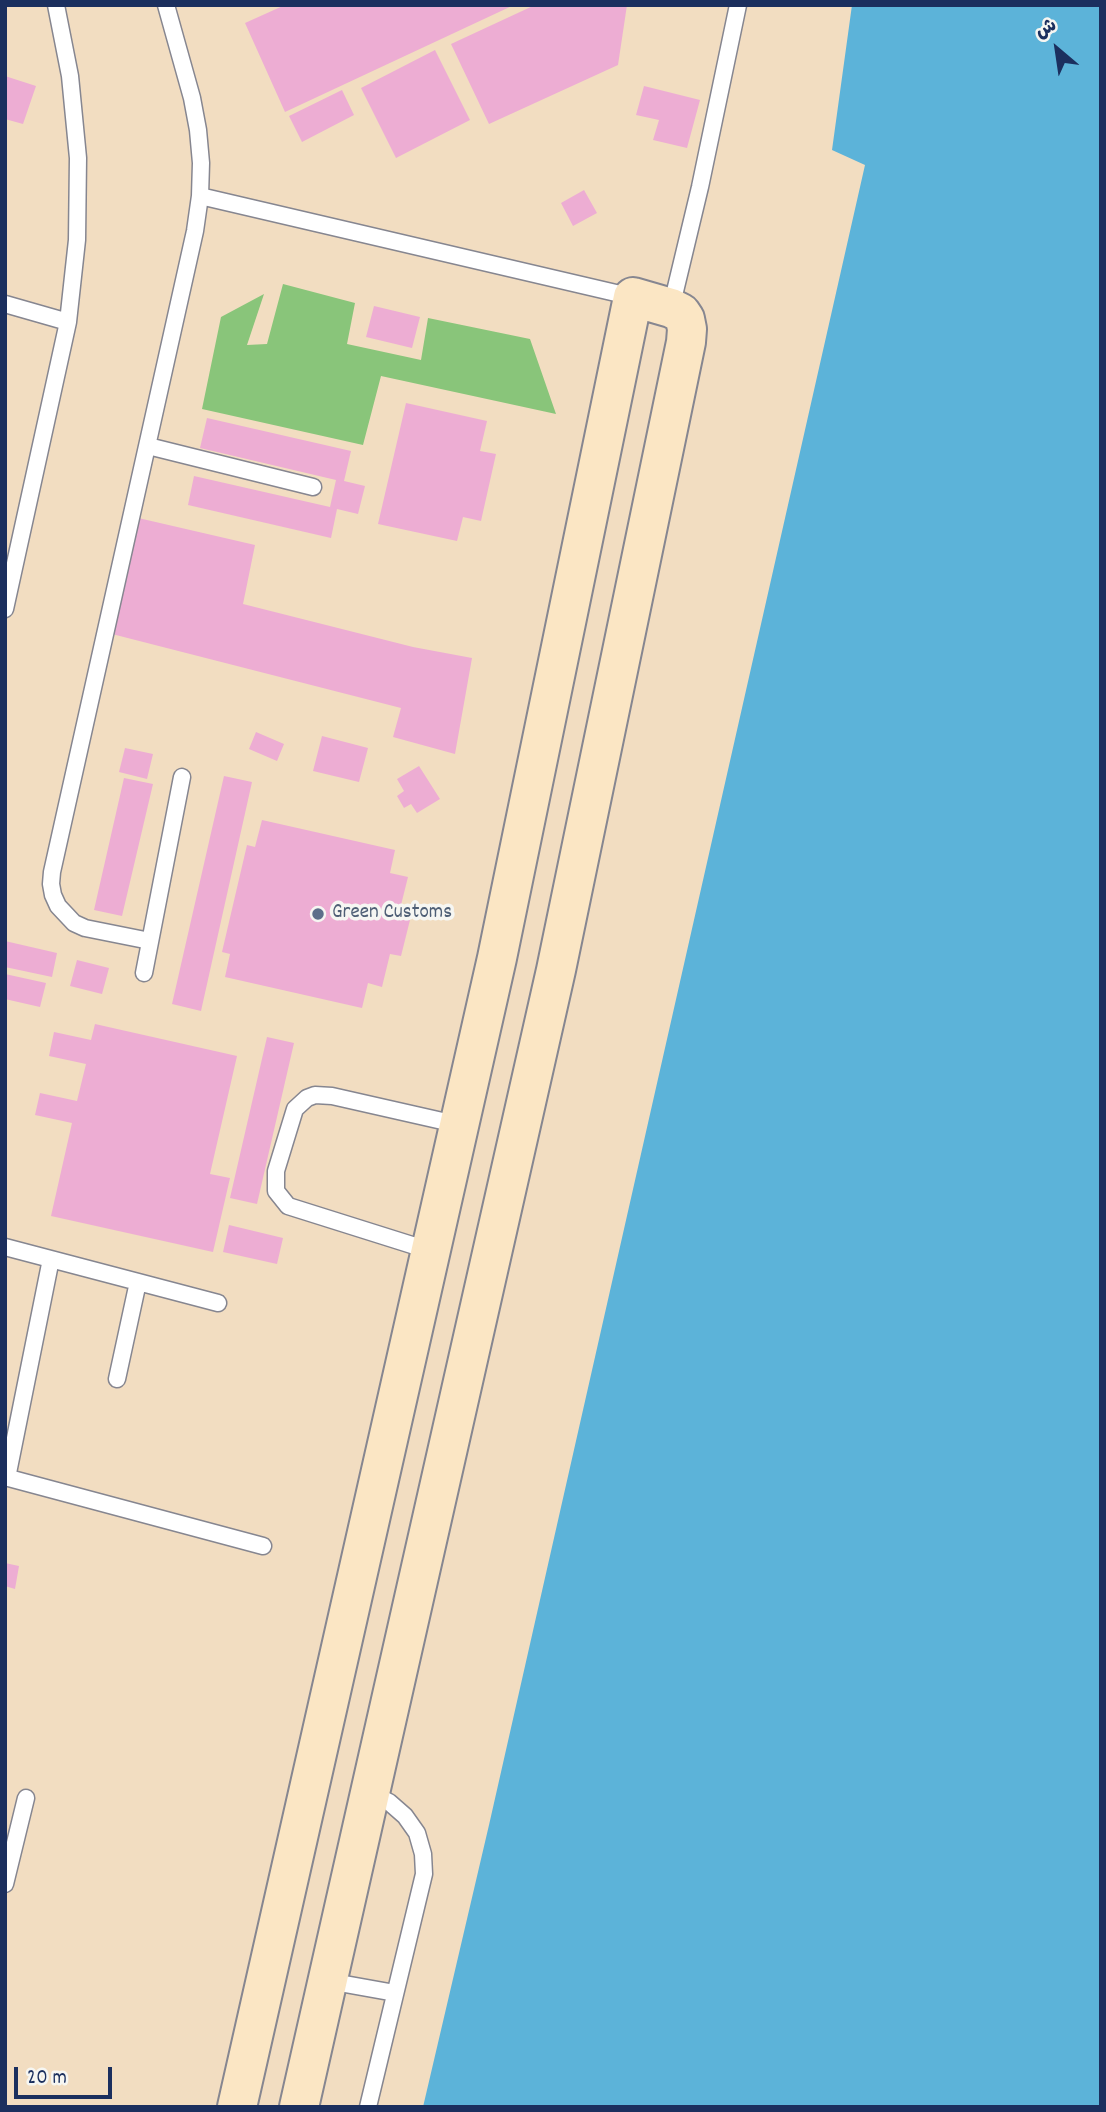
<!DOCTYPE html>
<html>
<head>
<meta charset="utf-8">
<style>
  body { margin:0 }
  #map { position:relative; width:1106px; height:2112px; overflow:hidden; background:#f2ddc1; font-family:Dekko,"Playpen Sans Arabic",sans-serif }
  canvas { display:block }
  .frame { position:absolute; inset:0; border:7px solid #1b2f5e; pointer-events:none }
  .north { position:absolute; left:1022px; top:14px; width:70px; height:70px; -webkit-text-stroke:5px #f6f6f2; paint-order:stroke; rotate:331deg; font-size:19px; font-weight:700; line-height:28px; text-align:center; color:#1b2f5e }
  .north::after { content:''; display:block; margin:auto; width:24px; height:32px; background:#1b2f5e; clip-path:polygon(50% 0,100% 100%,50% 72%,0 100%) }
  .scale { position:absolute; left:14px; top:2067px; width:98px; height:32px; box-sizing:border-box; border:4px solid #1b2f5e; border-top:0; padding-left:9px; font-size:21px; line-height:24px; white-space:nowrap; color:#1b2f5e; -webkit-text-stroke:5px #f6f6f2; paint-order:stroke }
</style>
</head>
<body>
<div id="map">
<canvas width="1106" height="2112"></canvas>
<div class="frame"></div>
<div class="north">ش</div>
<div class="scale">20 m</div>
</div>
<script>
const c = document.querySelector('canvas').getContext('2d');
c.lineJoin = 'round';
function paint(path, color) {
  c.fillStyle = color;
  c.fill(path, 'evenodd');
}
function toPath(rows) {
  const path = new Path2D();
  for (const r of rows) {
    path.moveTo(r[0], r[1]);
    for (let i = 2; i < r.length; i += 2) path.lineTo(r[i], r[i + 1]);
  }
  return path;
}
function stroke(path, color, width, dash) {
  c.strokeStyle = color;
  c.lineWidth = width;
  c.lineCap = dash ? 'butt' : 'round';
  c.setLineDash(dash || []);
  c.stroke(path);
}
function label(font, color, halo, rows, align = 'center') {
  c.font = font + ' Dekko,sans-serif';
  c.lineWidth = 7;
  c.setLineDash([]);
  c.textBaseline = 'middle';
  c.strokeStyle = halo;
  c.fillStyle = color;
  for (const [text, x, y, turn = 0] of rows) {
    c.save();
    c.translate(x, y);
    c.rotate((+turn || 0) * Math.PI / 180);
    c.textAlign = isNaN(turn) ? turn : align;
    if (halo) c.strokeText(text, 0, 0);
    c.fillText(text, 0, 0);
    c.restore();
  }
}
paint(toPath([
  [283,284,355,303,347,344,421,360,428,318,530,339,556,414,381,376,363,445,202,409,221,317,264,294,247,345,267,344]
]), '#89c57a');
paint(toPath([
  [852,5,1101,5,1101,2107,423,2107,489,1825,865,165,832,150]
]), '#5cb3d9');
paint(toPath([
  [285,5,514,5,285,112,245,23],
  [535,5,627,5,618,65,489,124,451,44],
  [435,50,470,120,396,158,361,88],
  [5,76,36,86,23,124,5,119],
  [644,86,700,100,687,148,653,140,659,120,636,115],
  [342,90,354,115,302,142,289,116],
  [584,190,597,213,573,226,561,203],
  [374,306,420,317,412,348,366,337],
  [406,403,487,421,480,451,496,454,481,521,463,517,457,541,378,524],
  [207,418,351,451,344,481,365,486,358,514,337,509,331,538,188,505,194,476,330,507,336,480,200,448],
  [134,517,255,545,243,604,413,647,472,658,455,754,393,737,401,708,112,634],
  [256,732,284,744,277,761,249,749],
  [322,736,368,748,359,782,313,771],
  [125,748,153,754,147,779,119,772],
  [419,766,440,799,417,813,411,804,404,808,397,796,404,791,397,779],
  [224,776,252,782,201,1011,172,1004],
  [124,778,153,784,122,916,94,910],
  [262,820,395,850,390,873,408,877,399,913,411,916,401,956,390,954,382,987,368,983,362,1008,225,977,230,954,222,952,247,845,255,847],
  [5,941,57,953,52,977,5,967],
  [77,960,109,968,102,994,70,986],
  [5,974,46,983,40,1007,5,999],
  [95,1024,237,1056,210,1174,230,1178,213,1252,51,1216,72,1123,35,1115,40,1093,77,1101,86,1064,49,1056,54,1032,91,1040],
  [267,1037,294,1043,257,1204,230,1198],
  [229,1225,283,1238,277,1264,223,1252],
  [5,1563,19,1566,15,1589,5,1586]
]), '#edadd3');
const lane = toPath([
  [200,196,633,297],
  [5,304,68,322],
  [671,308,700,187,738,5],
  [148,446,313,487],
  [5,609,68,322,77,240,78,158,70,76,56,5],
  [150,941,85,928,74,923,58,906,53,895,51,884,52,872,195,231,200,196,201,163,198,130,192,98,166,5],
  [144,973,182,777],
  [5,1247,218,1303],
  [431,1251,288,1206,276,1191,276,1171,295,1109,307,1098,315,1095,332,1096,460,1125],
  [117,1379,138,1282],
  [5,1477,263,1546],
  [7,1478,51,1259],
  [5,1884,26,1798],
  [328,1981,395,1993],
  [368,2107,424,1874,423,1854,417,1833,405,1816,389,1802,370,1793]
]);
const secondary = toPath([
  [237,2107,497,958,633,297,671,308,681,313,685,319,687,329,686,342,556,970,299,2107]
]);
stroke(lane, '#868690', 19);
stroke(secondary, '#868690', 42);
stroke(lane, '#fff', 16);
stroke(secondary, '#fbe6c4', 38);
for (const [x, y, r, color] of [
  [318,914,7,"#5c6f8a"]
]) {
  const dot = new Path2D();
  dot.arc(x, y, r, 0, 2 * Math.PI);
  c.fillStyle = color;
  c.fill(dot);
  stroke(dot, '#f6f6f2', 2.5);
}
label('21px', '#4e5e75', '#f6f6f2', [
  ["Green Customs",332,914]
], 'left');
</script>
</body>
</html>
